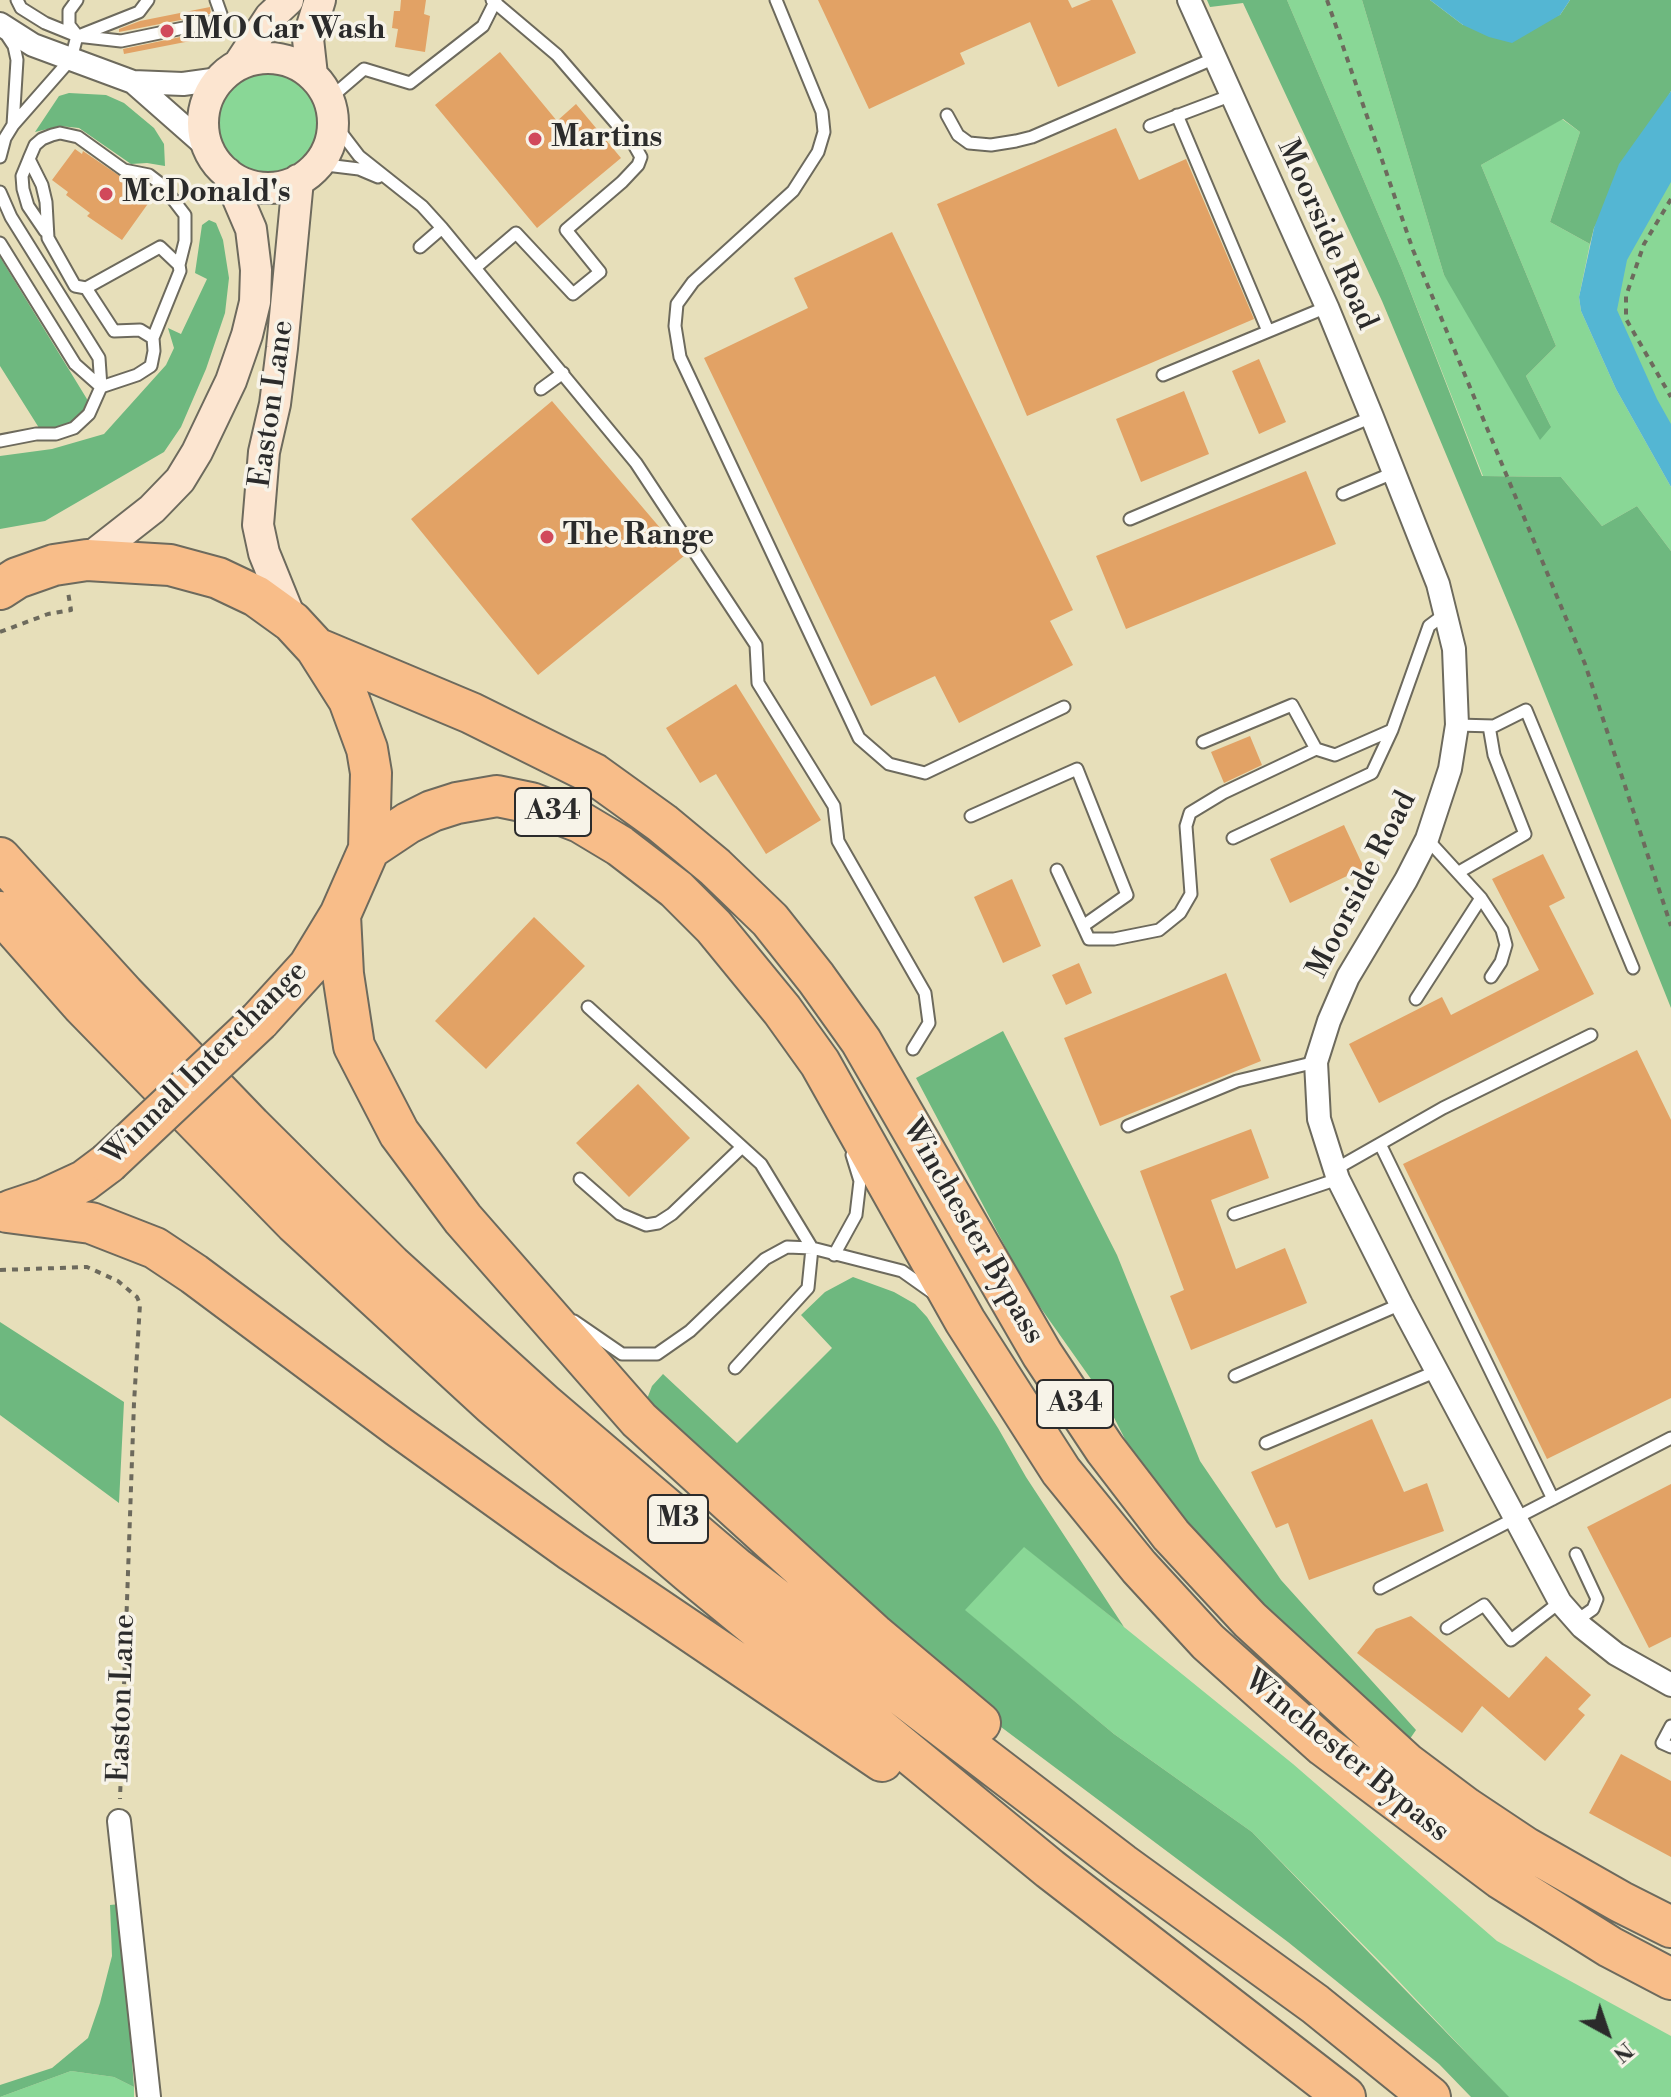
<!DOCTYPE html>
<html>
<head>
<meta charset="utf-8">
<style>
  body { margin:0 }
  #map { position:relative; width:1671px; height:2097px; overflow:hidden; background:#e7dfba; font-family:"Libre Bodoni",serif }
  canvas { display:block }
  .north { position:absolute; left:1567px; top:1993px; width:80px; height:80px; -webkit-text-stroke:6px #f7f3e8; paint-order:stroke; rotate:140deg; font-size:22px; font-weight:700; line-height:32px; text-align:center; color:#2b2b2b }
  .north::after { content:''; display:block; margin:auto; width:28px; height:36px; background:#2b2b2b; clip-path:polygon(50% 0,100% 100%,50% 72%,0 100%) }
</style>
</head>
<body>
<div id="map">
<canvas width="1671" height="2097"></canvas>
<div class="north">N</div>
</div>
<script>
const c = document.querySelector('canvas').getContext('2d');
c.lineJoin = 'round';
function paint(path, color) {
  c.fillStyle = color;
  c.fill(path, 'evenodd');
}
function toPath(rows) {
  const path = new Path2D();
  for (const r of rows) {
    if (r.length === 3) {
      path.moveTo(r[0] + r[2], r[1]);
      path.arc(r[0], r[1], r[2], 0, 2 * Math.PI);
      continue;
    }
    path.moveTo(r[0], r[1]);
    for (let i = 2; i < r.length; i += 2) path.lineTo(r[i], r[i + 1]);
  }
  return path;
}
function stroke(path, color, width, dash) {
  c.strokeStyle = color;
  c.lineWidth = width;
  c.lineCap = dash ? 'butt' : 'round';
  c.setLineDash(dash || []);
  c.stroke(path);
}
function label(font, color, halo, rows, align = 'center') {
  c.font = font + ' "Libre Bodoni",serif';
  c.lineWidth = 7;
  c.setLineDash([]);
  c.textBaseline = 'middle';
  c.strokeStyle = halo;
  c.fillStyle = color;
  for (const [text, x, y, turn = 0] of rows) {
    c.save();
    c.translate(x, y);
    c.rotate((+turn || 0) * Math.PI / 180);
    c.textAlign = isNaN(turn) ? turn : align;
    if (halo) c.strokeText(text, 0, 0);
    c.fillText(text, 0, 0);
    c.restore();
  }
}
paint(toPath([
  [1287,0,1362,0,1444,275,1551,427,1526,376,1556,346,1481,165,1562,119,1580,132,1550,222,1590,244,1579,297,1581,311,1616,389,1671,487,1671,551,1637,506,1602,526,1561,477,1483,476,1402,270],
  [268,123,50],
  [1671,121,1671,455,1596,303],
  [1024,1546,1293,1764,1497,1941,1671,2036,1671,2097,1508,2097,1393,1975,1252,1832,1114,1734,964,1610],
  [71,2071,114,2077,134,2087,134,2097,0,2097]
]), '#89d796');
paint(toPath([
  [1207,0,1287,0,1402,270,1482,476,1561,477,1602,526,1637,506,1671,551,1671,1008,1519,629,1382,301,1243,3,1210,7],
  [1362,0,1430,0,1463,25,1560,15,1570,0,1671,0,1671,91,1594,228,1590,244,1550,222,1580,132,1563,119,1481,165,1556,346,1526,376,1551,427,1540,440,1444,275],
  [69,93,106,95,124,103,154,128,164,144,165,166,147,163,131,164,79,128,60,126,35,132,59,96],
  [209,220,216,223,223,240,229,278,225,313,206,369,181,427,164,452,45,521,0,529,0,456,52,449,104,434,166,365,174,348,168,328,181,334,207,279,195,273,202,225],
  [0,257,90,404,80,419,61,429,41,431,0,366],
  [1003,1031,1117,1255,1200,1461,1281,1580,1416,1730,1403,1749,1154,1496,1103,1396,1028,1290,916,1078],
  [853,1277,894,1292,915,1304,927,1317,998,1428,1026,1477,1124,1627,1024,1547,965,1610,1114,1734,1252,1832,1509,2097,1471,2097,1439,2064,1288,1942,965,1700,717,1474,647,1399,652,1386,663,1374,737,1443,832,1348,801,1315,825,1292],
  [0,1322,124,1402,119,1503,0,1415],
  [120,1904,134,2087,114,2077,71,2071,0,2097,0,2085,52,2068,88,2038,100,2003,112,1956,110,1905]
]), '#6eb87f');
paint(toPath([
  [1430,0,1570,0,1560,15,1512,43,1489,37,1463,25],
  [1671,91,1671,182,1627,260,1617,310,1657,399,1671,424,1671,487,1616,389,1581,311,1579,297,1594,228,1619,164]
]), '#54b6d3');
paint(toPath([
  [401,0,426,0,424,14,430,16,425,52,395,47,398,29,392,28,394,11,400,11],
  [818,0,1068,0,1072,8,1091,0,1112,0,1136,53,1058,87,1030,22,960,53,965,64,869,109],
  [210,7,211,14,119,32,119,29,140,21],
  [214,30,216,36,124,54,123,49],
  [500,52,557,121,576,104,621,158,537,228,435,105],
  [1116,128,1139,180,1186,159,1254,319,1027,416,937,204],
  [75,149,82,154,83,151,152,198,122,240,87,216,90,213,66,195,68,192,52,180],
  [892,232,1073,610,1050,621,1073,665,959,723,935,676,871,706,704,358,808,308,794,278],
  [1259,359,1286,422,1259,434,1232,371],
  [1184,391,1209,454,1141,482,1116,419],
  [552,401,684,556,538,675,411,519],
  [1306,471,1336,544,1126,629,1096,556],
  [736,684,821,820,766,854,716,774,700,783,666,728],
  [1250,736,1262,765,1224,783,1211,752],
  [1344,825,1364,868,1290,903,1270,859],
  [1543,854,1565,898,1549,906,1594,994,1379,1103,1349,1044,1442,997,1451,1015,1539,970,1492,879],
  [1012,879,1041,946,1003,963,974,897],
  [534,917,585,966,486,1069,435,1021],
  [1079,963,1092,993,1066,1005,1052,975],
  [1226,973,1261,1061,1100,1126,1064,1038],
  [1637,1050,1671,1120,1671,1398,1547,1459,1403,1164],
  [638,1084,690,1138,629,1197,576,1143],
  [1251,1129,1269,1178,1211,1200,1236,1269,1285,1248,1307,1303,1191,1350,1170,1296,1184,1290,1140,1171],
  [1372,1419,1404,1492,1427,1483,1444,1531,1309,1580,1288,1523,1276,1528,1251,1472],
  [1671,1484,1671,1637,1649,1648,1587,1527],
  [1411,1616,1509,1698,1546,1656,1591,1695,1578,1709,1585,1715,1545,1761,1482,1706,1462,1733,1357,1653,1376,1629],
  [1621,1754,1671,1781,1671,1857,1589,1813]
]), '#e2a265');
const lane = toPath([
  [17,0,21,8,45,23,77,36,121,41,217,21,221,14,216,0],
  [776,0,822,112,824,132,818,152,793,191,693,282,677,304,675,326,680,357,859,738,889,764,925,773,1064,707],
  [76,34,69,25,69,11,77,0],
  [81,35,139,12,148,0],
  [8,37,14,46,17,60,13,125],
  [329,99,364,69,410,83,483,26,496,0],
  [947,115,958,135,969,143,991,145,1016,141,1032,137,1215,58],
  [1177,115,1268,331],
  [333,122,359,156,422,206,442,228,636,463,756,645,758,683,834,806,838,841,925,993,929,1023,913,1049],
  [1150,126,1232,95],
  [0,157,5,138,13,125,71,59,77,36],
  [29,159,22,176,23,189,28,206,45,231],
  [318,164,359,169,378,177],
  [0,192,11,217,99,358,101,387,89,414,74,428,56,434,36,434,0,441],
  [0,243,75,364,101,387],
  [420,247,442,228],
  [475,268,516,233,573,294,600,272,566,230,622,182,638,165,641,157,633,143,557,55,492,0],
  [86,288,75,286,48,238,46,202,42,185,29,159,35,145,42,139,52,135,60,133,78,137,124,170,149,175,162,185,185,215,185,241,179,265],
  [1163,375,1327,307],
  [101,387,137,375,151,366,154,351,153,338,180,271,179,265,160,247,86,288,114,331,140,330,153,338],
  [541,389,563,373],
  [1343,494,1393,473],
  [1130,519,1372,417],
  [1457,725,1494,726,1526,710,1633,968],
  [1203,742,1292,705,1316,749,1335,755,1392,730],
  [971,816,1077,769,1127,895,1083,926],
  [1233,838,1372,773,1392,730,1429,626,1445,614],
  [1427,839,1481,898,1502,930,1506,945,1501,962,1491,977],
  [1057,870,1089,939,1114,939,1159,930,1180,913,1191,894,1186,826,1190,813,1223,793,1316,749],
  [1459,872,1525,834,1494,755,1489,726],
  [1416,999,1481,898],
  [588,1007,761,1164,812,1248,808,1288,735,1368],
  [1128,1126,1237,1081,1316,1062],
  [1380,1144,1553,1499],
  [1334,1170,1443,1108,1591,1035],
  [580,1179,620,1214,646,1225,658,1223,672,1214,742,1147],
  [1234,1214,1338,1179],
  [834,1255,856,1215,860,1181,852,1155],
  [574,1321,622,1354,657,1354,690,1331,765,1259,787,1247,812,1248,902,1271,933,1293],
  [1235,1376,1401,1304],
  [1266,1443,1437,1371],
  [1576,1554,1597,1599,1593,1609,1576,1621],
  [1380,1588,1671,1438],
  [1447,1628,1484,1605,1511,1640,1560,1602],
  [1671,1726,1662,1743,1671,1747]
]);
const street = toPath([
  [1189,0,1327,307,1372,417,1438,584,1454,649,1457,725,1450,769,1427,839,1406,880,1348,977,1329,1021,1316,1062,1319,1119,1338,1179,1401,1304,1560,1602,1582,1627,1616,1654,1671,1685],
  [0,24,33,45,133,82,183,84,219,79],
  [133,82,208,148],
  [119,1821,149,2097]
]);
const secondary = toPath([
  [268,123,65],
  [239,64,270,17,288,0],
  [312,75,308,39,320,0],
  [87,560,152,509,180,480,197,452,231,381,247,335,255,302,256,270,251,229,227,173],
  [292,622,264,553,258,525,264,452,275,404,282,348,298,180]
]);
const highway = toPath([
  [0,589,17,578,54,565,87,560,170,565,218,578,256,596,292,622,316,648,349,700,367,749,371,773,369,849,340,915,309,966,259,1021],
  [316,648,471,713,594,774,662,823,715,867,770,920,816,978,861,1041,1042,1354,1105,1449,1171,1535,1250,1620,1406,1763,1466,1808,1526,1848,1621,1902,1671,1927],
  [369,849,408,823,432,811,457,803,497,796,531,803,580,822,620,846,676,889,714,927,782,1010,820,1063,965,1321,1061,1471,1139,1567,1208,1642,1324,1746,1500,1878,1610,1947,1671,1979],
  [0,858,124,994,251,1126,391,1265,545,1405,737,1569,1122,1864,1315,2004,1430,2097],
  [0,912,83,1006,295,1223,493,1405,690,1573,1050,1869,1345,2097],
  [340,915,343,974,354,1046,399,1133,463,1219,639,1420,874,1634,980,1723],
  [12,1210,45,1199,84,1181,108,1163],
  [7,1212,91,1223,155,1248,194,1274,399,1427,572,1551,882,1761]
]);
stroke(lane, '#6d6a5d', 15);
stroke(street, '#6d6a5d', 26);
stroke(secondary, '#6d6a5d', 34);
stroke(highway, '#6d6a5d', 44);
stroke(toPath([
  [1327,0,1413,250,1585,664,1671,926],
  [1671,199,1644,244,1626,296,1626,319,1671,397],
  [0,632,48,614,71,610,68,592],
  [0,1270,87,1267,118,1281,137,1297,140,1304,134,1403,120,1799]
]), '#6d6a5d', 4, [6, 6]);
stroke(lane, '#fff', 11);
stroke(street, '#fff', 22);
stroke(secondary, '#fce5d0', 30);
stroke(highway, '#f8bd89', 40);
const highwayBridge = toPath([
  [108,1163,259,1021]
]);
stroke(highwayBridge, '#6d6a5d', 44, []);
stroke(highwayBridge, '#f8bd89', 40);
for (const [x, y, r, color] of [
  [167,31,8,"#d1495b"],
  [535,139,8,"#d1495b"],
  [106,194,8,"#d1495b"],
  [547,537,8,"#d1495b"]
]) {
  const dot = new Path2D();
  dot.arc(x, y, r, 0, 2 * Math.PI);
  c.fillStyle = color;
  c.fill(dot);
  stroke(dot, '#f7f3e8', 3);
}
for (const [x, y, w] of [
  [553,812,76],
  [1075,1404,76],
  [678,1519,60]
]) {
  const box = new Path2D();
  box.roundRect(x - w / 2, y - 24, w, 48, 6);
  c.fillStyle = '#f7f3e8';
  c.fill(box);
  stroke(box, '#2b2b2b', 2);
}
label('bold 28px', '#2b2b2b', null, [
  ["A34",553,812],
  ["A34",1075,1404],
  ["M3",678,1519]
]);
label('bold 30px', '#2b2b2b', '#f7f3e8', [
  ["IMO Car Wash",183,31],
  ["Martins",551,139],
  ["McDonald's",122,194],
  ["The Range",563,537]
], 'left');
label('30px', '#2b2b2b', '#f7f3e8', [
  ["Moorside Road",1326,235,66],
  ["Easton Lane",273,404,-82],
  ["Moorside Road",1363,885,-63],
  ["Winnall Interchange",206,1064,-45],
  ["Winchester Bypass",972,1232,60],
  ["Easton Lane",123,1698,-88],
  ["Winchester Bypass",1346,1757,39]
]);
</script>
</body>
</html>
